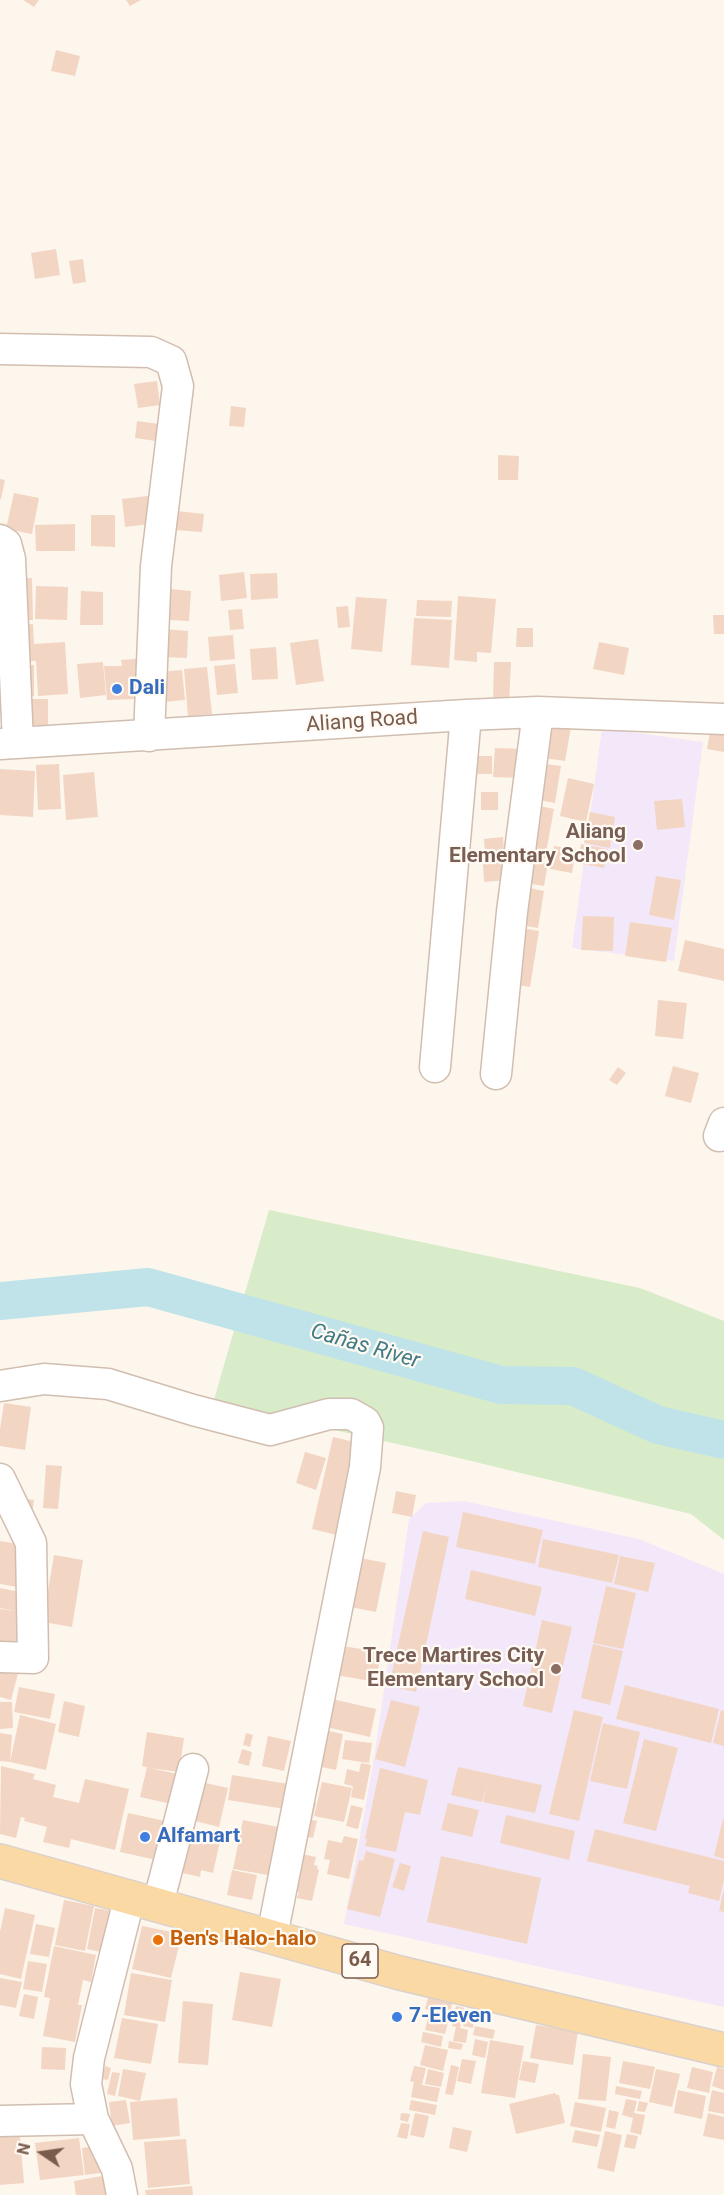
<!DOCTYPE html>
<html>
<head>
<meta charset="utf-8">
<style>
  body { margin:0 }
  #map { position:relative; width:724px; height:2195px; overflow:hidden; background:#fdf6ec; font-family:Roboto,sans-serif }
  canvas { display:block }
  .north { position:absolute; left:12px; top:2123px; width:60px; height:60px; -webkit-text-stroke:4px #fffaf3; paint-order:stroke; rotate:283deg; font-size:16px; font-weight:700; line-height:24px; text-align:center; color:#7a5c4d }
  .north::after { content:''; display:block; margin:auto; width:21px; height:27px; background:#7a5c4d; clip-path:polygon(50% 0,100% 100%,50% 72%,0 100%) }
</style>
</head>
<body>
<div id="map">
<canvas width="724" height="2195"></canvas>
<div class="north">N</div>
</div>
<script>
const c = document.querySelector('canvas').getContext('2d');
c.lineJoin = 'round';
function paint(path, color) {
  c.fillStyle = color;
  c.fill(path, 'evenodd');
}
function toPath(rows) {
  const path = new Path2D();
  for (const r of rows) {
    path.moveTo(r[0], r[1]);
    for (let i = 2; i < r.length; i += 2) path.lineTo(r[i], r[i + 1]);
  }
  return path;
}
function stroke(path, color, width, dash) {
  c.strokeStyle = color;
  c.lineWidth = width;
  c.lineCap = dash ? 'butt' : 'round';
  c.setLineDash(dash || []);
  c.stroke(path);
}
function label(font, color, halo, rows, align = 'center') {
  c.font = font + ' Roboto,sans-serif';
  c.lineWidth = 4.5;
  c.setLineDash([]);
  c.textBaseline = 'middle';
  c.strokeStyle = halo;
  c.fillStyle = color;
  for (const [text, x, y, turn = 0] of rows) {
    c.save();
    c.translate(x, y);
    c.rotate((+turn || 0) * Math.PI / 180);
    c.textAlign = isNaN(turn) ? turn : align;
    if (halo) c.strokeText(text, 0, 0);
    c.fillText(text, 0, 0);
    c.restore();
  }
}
paint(toPath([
  [602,728,703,742,674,961,572,948],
  [464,1501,639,1539,724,1574,724,2007,344,1924,373,1765,409,1519,426,1503]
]), '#f3e8fa');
paint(toPath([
  [269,1210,640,1288,724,1321,724,1540,691,1514,442,1454,213,1403]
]), '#d8ecc9');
stroke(toPath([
  [0,1301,148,1287,501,1385,573,1386,658,1425,724,1440]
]), '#bfe3e8', 38);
paint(toPath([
  [23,0,39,0,34,7],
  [126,0,141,0,130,6],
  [56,50,80,56,75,76,51,71],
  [56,249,60,275,35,279,31,253],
  [83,259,86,282,73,284,69,261],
  [157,381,160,405,138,408,134,384],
  [231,406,246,408,244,427,229,426],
  [137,421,166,425,163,442,135,438],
  [498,455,519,456,518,480,498,480],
  [0,479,5,480,1,499,0,499],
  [14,493,39,498,32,534,6,529],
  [156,495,159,523,125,527,122,499],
  [177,511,204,514,202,532,175,530],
  [91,515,115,515,115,547,91,546],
  [75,524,75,551,36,551,35,525],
  [244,572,247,598,221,601,219,575],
  [277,573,278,598,251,600,250,574],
  [11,578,32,578,33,620,12,620],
  [36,586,68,587,67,620,35,619],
  [160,588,191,591,189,621,170,620,170,607,159,606],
  [81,591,103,592,103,625,80,625],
  [458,596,496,599,491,653,477,652,477,662,454,660],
  [356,597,387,599,382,652,351,649],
  [417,600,452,601,451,617,416,616],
  [348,606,350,627,338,628,336,607],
  [242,609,244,629,230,630,228,610],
  [713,615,724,615,724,634,714,634],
  [414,618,452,620,449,668,411,665],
  [33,624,34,644,65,642,68,694,38,696,36,661,16,661,14,625],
  [517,628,533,628,533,647,516,647],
  [164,629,188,631,187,658,162,657],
  [233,635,235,659,210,661,208,637],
  [318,639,324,681,296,685,290,643],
  [599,642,629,648,624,675,593,669],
  [276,647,278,679,252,680,250,649],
  [146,658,148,675,134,677,135,699,107,700,104,666,122,666,121,660],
  [103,662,106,695,80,698,77,664],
  [494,662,511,662,509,702,493,701],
  [235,664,238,693,217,695,214,666],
  [17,665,34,665,34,696,17,696],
  [207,667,212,714,188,716,184,669],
  [182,670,185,700,164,702,161,672],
  [18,699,48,699,48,725,19,725],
  [542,723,571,727,565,761,537,757],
  [710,732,724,735,724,752,707,749],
  [495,748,522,749,521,778,493,777],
  [474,756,492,756,492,774,474,774],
  [539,763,561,766,555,803,533,799],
  [59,764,61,809,38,810,36,765],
  [0,769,35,771,33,817,0,815],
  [94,772,98,817,66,820,63,775],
  [568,778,594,784,586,822,560,816],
  [481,792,498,792,498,810,481,810],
  [682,799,685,827,657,830,654,801],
  [531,804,554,809,545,858,521,853],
  [590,812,615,817,610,848,584,843],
  [503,837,504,852,485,853,484,839],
  [581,844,608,849,604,868,577,863],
  [554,846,576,849,572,873,550,869],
  [523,859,548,863,544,886,520,882],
  [507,862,508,880,484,882,483,864],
  [656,876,681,880,674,920,649,915],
  [519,886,544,891,538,928,513,924],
  [583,916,614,917,613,951,581,950],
  [630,922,672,928,666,962,625,956],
  [515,927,539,931,530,987,506,983],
  [685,940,724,949,724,981,678,971],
  [658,1000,687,1003,683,1039,655,1036],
  [673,1066,699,1073,691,1103,665,1096],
  [618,1067,626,1073,617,1085,609,1080],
  [4,1403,31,1407,25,1450,0,1446,0,1429],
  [333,1437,363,1444,341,1536,312,1529],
  [305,1452,326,1458,316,1490,296,1483],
  [46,1465,62,1466,58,1509,43,1508],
  [396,1491,416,1495,412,1517,392,1513],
  [18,1498,34,1500,32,1513],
  [463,1512,543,1530,535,1564,456,1547],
  [423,1531,449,1537,416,1692,389,1686],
  [543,1539,619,1555,612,1583,538,1567],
  [0,1541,30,1546,23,1588,0,1584],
  [54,1555,83,1560,72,1627,43,1622],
  [620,1556,655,1563,648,1592,614,1584],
  [355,1557,386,1563,376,1612,345,1606],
  [471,1570,542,1587,535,1616,465,1599],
  [606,1586,636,1593,623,1649,593,1643],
  [0,1588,30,1594,24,1655,0,1651,0,1609,15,1611,0,1608],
  [542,1620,572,1627,552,1713,523,1706],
  [593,1644,623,1651,610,1705,581,1698],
  [342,1646,381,1652,376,1682,336,1675],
  [0,1661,20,1666,11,1700,0,1697],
  [625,1685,719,1709,711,1743,616,1719],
  [19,1687,55,1694,50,1719,14,1712],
  [332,1699,376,1709,370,1737,326,1727],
  [391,1700,420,1707,405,1767,375,1759],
  [64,1701,85,1706,79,1737,58,1732],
  [0,1702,12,1702,13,1728,0,1729],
  [574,1710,603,1717,579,1821,549,1814],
  [721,1710,724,1711,724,1746,713,1743],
  [20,1715,56,1724,46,1770,10,1762],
  [603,1723,640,1732,627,1789,590,1781],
  [315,1728,343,1734,336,1770,308,1764],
  [147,1732,184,1738,179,1772,150,1768,182,1775,176,1805,140,1797,147,1767,142,1766],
  [0,1733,12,1735,10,1762,0,1761],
  [246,1733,253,1735,250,1747,243,1745],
  [268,1736,291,1741,284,1771,262,1766],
  [644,1739,678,1748,656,1831,623,1823],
  [345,1740,372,1743,369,1763,342,1759],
  [242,1749,252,1752,249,1766,238,1763],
  [361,1763,371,1765,364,1800,351,1797,353,1786,344,1784,347,1769,359,1772],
  [1,1766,35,1774,33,1779,56,1785,53,1797,79,1803,85,1779,129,1789,115,1850,71,1839,69,1848,43,1842,47,1827,24,1821,25,1818,21,1817,16,1838,0,1834],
  [458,1767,542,1785,535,1813,483,1802,487,1784,482,1802,451,1795],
  [380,1768,428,1780,420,1815,405,1812,396,1852,365,1846,367,1839,365,1839],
  [232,1775,289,1784,285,1809,228,1800],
  [192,1780,228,1788,219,1827,183,1818],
  [322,1782,352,1788,344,1822,314,1816],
  [303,1800,316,1803,312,1820,317,1821,313,1838,295,1835],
  [448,1803,479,1810,472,1837,441,1830],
  [351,1805,363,1808,358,1829,346,1826],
  [128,1813,170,1822,161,1861,120,1852],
  [506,1815,575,1831,569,1860,500,1843],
  [723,1819,724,1819,724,1859,714,1856],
  [243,1820,283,1828,274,1876,233,1869],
  [595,1829,724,1861,724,1880,719,1901,688,1893,690,1886,587,1861],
  [179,1831,220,1841,213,1873,201,1870,200,1877,174,1871],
  [344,1836,358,1839,349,1879,327,1874,330,1860,324,1859,328,1840,342,1843],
  [366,1851,395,1859,380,1917,347,1909,359,1860,363,1861],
  [293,1852,316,1857,314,1865,318,1866,317,1869,319,1870,312,1901,297,1898,299,1892,284,1888],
  [441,1856,541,1878,527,1944,427,1922],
  [400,1863,411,1866,404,1891,392,1887],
  [232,1870,257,1875,252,1900,227,1895],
  [723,1892,724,1892,724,1912,719,1911],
  [64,1900,94,1906,85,1951,55,1945],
  [5,1908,35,1915,21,1979,0,1974,0,1932],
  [95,1908,113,1911,105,1953,87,1949],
  [36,1924,55,1928,49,1957,30,1954],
  [142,1926,182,1934,171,1978,132,1969],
  [54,1946,96,1955,91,1982,83,1980,78,2005,82,2005,75,2042,43,2036,50,1998,44,1997],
  [28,1961,47,1964,42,1992,23,1989],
  [240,1972,281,1979,272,2027,232,2020],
  [131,1973,172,1980,165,2022,124,2015],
  [0,1978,22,1982,16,2008,0,2005],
  [24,1994,38,1997,34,2019,19,2016],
  [428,1998,452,2003,450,2015,425,2009],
  [183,2001,213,2004,208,2065,178,2063],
  [456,2006,464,2008,460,2028,468,2030,466,2043,453,2041,456,2027,452,2026],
  [467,2010,476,2012,473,2028,463,2026],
  [429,2014,449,2018,445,2034,425,2030],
  [122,2018,158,2024,151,2064,114,2058],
  [536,2025,578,2031,573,2065,530,2058],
  [475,2026,495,2030,493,2039,473,2035],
  [423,2032,443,2036,441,2047,421,2042],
  [475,2039,488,2042,485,2058,472,2055],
  [490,2040,524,2046,515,2098,481,2093],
  [449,2041,463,2044,461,2050,448,2048],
  [425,2045,448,2050,443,2071,420,2065],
  [42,2047,66,2048,65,2070,41,2069],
  [583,2054,611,2057,606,2101,578,2099],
  [462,2059,476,2061,471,2084,457,2081],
  [523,2061,539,2064,535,2083,519,2080],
  [623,2061,655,2067,650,2089,619,2083],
  [451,2065,459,2067,453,2095,445,2094],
  [105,2066,111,2068,108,2080,102,2079],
  [414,2066,426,2068,422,2085,440,2088,437,2102,411,2097,414,2082,410,2081],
  [692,2067,713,2072,709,2093,687,2088],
  [717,2067,724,2069,724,2090,712,2086],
  [123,2069,146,2073,140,2101,118,2096],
  [428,2069,444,2073,441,2087,425,2084],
  [656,2069,680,2074,672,2107,649,2102],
  [112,2072,120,2073,115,2096,107,2094],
  [616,2086,642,2091,640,2099,615,2094],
  [678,2090,706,2096,702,2119,674,2113],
  [712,2090,724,2093,724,2114,708,2111],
  [555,2093,556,2095,559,2095,565,2123,516,2134,509,2104],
  [177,2098,180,2136,133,2140,130,2102],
  [626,2099,637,2101,634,2113,645,2115,641,2135,630,2132,633,2118,622,2115],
  [126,2100,130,2123,112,2126,109,2102],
  [411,2100,437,2105,435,2115,409,2110],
  [639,2101,648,2103,645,2112,637,2111],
  [575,2102,606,2108,601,2132,570,2126],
  [609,2110,619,2112,615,2129,606,2127],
  [401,2113,410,2114,408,2122,400,2120],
  [415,2113,429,2116,424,2138,410,2135],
  [708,2113,724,2117,724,2140,703,2136],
  [401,2123,410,2124,407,2139,397,2137],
  [19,2125,24,2183,0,2185,0,2126],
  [453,2127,472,2131,467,2152,449,2148],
  [575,2130,600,2135,597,2147,572,2142],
  [605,2131,622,2135,614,2172,597,2168],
  [627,2134,638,2136,635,2149,624,2147],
  [79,2138,84,2175,40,2180,35,2143],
  [186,2139,190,2184,148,2188,144,2142],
  [106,2145,108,2172,85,2175,82,2148],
  [108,2175,111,2195,76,2195,74,2181],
  [192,2186,193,2195,146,2195,145,2190]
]), '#f3d5c3');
const minor = toPath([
  [0,349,151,352,171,361,178,386,156,566,149,736],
  [0,540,6,544,10,559,18,743],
  [0,744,466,715,538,712,724,719],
  [435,1067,466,715],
  [496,1074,512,912,538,712],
  [719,1136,724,1123],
  [0,1386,44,1379,108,1384,193,1410,270,1430,329,1414,351,1414,365,1422,368,1428,365,1467,272,1936],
  [0,1479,31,1543,33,1658,0,1657],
  [158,1904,193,1769],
  [0,2121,93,2119],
  [122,2195,117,2169,93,2119,86,2084,89,2058,130,1896]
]);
const major = toPath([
  [0,1861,400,1973,724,2050]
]);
stroke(minor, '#d1beb0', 33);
stroke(major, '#dad1cd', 36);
stroke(minor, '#fff', 30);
stroke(major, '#fbd9a5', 33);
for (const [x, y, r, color] of [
  [117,689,6,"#3f7fe0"],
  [638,845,6,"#8d6e63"],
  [556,1669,6,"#8d6e63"],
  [145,1837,6,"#3f7fe0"],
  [158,1940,6,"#e8710a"],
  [397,2017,6,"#3f7fe0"]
]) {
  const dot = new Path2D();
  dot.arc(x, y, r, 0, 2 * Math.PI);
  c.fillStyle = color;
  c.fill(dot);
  stroke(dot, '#fffaf3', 2);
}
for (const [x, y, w] of [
  [360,1961,36]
]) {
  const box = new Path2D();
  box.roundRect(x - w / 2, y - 17, w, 34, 4.5);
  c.fillStyle = '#fffaf3';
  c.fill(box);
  stroke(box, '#7a5c4d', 1.5);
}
label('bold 20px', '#7a5c4d', null, [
  ["64",360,1961]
]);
label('bold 21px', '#366cbe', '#fffaf3', [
  ["Dali",129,689],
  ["Alfamart",157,1837],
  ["7-Eleven",409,2017]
], 'left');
label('21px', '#7a5c4d', '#fffaf3', [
  ["Aliang Road",362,722,-4]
]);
label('bold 21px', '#785e54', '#fffaf3', [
  ["Aliang",626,833],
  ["Elementary School",626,857],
  ["Trece Martires City",544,1657],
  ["Elementary School",544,1681]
], 'right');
label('bold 21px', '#c56008', '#fffaf3', [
  ["Ben's Halo-halo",170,1940]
], 'left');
label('italic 22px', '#437c86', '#fffaf3', [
  ["Cañas River",365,1347,16]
]);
</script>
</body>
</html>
